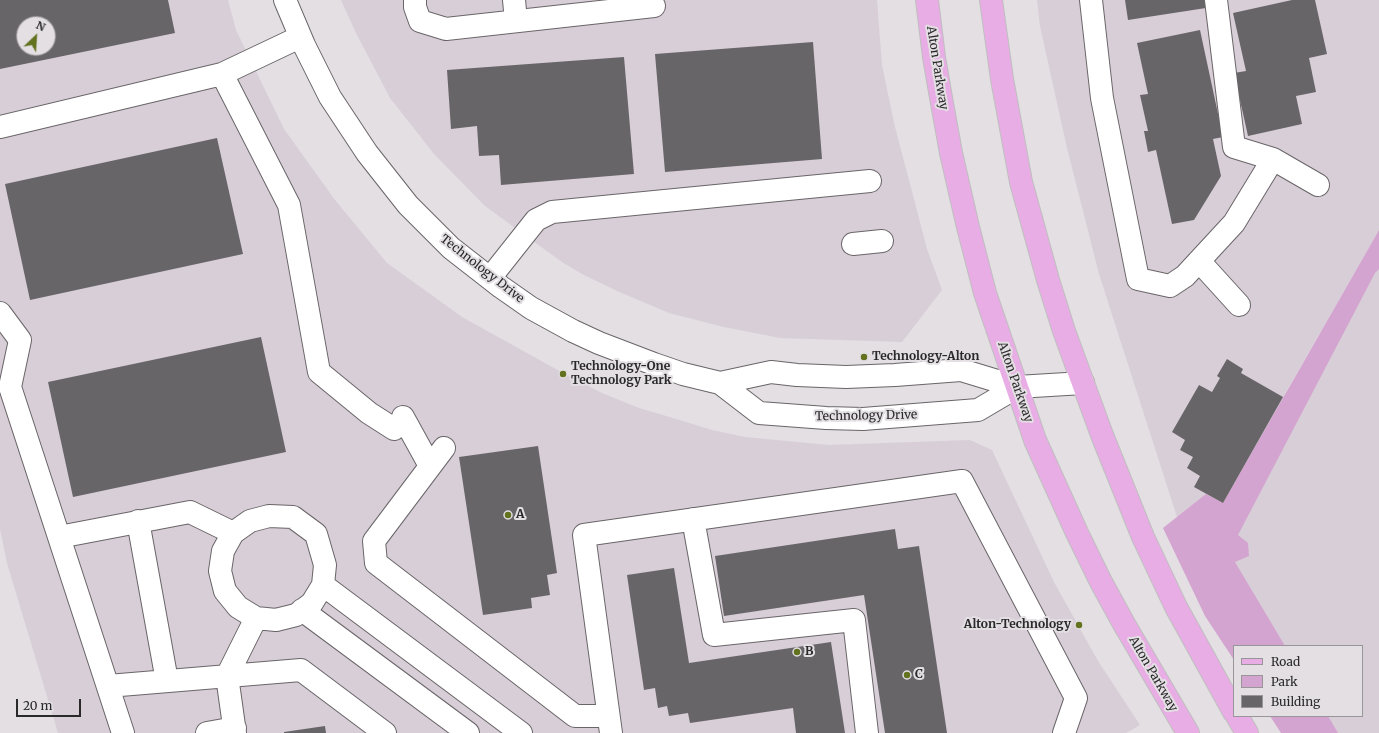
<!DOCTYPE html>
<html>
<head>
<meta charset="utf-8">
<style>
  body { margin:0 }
  #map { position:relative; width:1379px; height:733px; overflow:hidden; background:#e3dfe3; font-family:Merriweather,serif }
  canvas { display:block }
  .legend { position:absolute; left:1233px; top:645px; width:130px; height:72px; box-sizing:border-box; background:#e3dfe3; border:1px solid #999699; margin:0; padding:5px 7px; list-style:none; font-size:12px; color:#2a292a }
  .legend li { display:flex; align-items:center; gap:8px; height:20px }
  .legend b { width:20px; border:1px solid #999699 }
  .north { position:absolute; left:16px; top:16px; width:40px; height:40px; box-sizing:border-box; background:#e3dfe3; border:1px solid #999699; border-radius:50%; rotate:25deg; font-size:11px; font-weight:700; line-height:16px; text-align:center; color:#2a292a }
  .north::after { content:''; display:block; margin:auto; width:14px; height:18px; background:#63721f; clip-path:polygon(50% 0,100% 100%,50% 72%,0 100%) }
  .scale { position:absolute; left:16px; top:699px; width:65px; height:18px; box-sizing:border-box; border:2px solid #2a292a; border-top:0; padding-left:5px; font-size:12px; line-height:14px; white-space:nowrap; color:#2a292a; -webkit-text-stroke:3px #e3dfe3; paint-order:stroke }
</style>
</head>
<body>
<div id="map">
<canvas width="1379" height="733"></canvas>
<ul class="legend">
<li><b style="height:5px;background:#e8ade5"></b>Road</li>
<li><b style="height:11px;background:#d3a4cf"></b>Park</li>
<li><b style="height:11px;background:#686568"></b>Building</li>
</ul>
<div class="north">N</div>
<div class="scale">20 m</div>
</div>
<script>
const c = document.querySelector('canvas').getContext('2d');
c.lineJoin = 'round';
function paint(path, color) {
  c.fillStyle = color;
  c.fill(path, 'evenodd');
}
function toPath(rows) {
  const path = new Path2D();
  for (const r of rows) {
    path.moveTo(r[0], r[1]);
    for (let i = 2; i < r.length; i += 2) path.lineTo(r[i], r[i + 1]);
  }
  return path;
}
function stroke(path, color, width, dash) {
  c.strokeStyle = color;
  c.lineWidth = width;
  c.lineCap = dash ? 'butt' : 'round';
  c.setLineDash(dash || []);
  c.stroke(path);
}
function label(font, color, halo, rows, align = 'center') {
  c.font = font + ' Merriweather,serif';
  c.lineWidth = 4;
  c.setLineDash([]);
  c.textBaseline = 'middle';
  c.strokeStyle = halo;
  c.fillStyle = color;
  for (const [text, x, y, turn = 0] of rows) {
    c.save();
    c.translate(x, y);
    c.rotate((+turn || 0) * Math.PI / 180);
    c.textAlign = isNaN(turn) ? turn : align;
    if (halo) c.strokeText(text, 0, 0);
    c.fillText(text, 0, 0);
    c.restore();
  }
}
paint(toPath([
  [0,0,228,0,236,30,284,129,335,200,387,263,462,317,563,373,602,393,639,408,673,418,712,430,745,437,829,445,970,440,992,450,1054,582,1098,661,1140,725,1126,733,58,733,7,563,0,529],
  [24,24,48,24,48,48,24,48],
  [341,0,877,0,882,65,894,123,927,249,942,290,902,342,780,338,724,327,669,313,617,291,582,274,562,262,485,206,434,154,390,98,356,33],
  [1037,0,1379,0,1379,230,1283,397,1379,249,1379,733,1310,733,1300,716,1362,716,1362,646,1256,646,1177,517,1099,274,1067,148,1040,26]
]), '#d8ced7');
paint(toPath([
  [1379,230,1379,269,1375,273,1238,535,1248,543,1249,556,1235,562,1285,646,1234,646,1234,660,1205,616,1163,528,1206,494,1223,503],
  [1270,716,1328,716,1338,733,1281,733]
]), '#d3a4cf');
paint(toPath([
  [0,0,168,0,175,33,0,69],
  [24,24,48,24,48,48,24,48],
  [1125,0,1204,0,1206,8,1128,20],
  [1292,0,1315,0,1327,54,1309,58,1316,92,1296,96,1302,124,1248,136,1234,73,1246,71,1233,13],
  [1200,30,1223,137,1213,139,1221,176,1194,220,1172,224,1156,150,1148,152,1144,131,1148,131,1140,95,1148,94,1137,43],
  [813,42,822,159,665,172,655,54],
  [624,57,634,174,501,185,499,155,479,156,477,126,451,129,447,70],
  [217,138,243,254,30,300,5,184],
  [261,337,286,452,73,497,48,382],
  [1227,359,1243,369,1241,373,1283,397,1223,503,1194,487,1200,476,1187,468,1193,457,1180,450,1185,440,1172,432,1199,385,1212,392,1220,378,1217,376],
  [538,446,557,573,547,575,550,595,531,598,532,608,483,615,459,457],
  [895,529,898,549,919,546,947,733,885,733,864,595,724,616,715,556],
  [674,568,689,663,831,642,845,733,796,733,793,708,690,723,688,713,669,716,667,706,658,708,655,688,644,690,627,575],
  [325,726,326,733,284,733,284,732]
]), '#686568');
const minor = toPath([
  [285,0,304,45,330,97,367,153,408,205,451,248,501,287,531,308,573,331,599,343,654,364,683,374,720,383,771,372,797,375,846,377,895,375,961,370,1017,387,1083,383],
  [415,0,415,7,420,21,446,29,654,6],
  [514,0,516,21],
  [1091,0,1102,98,1138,279,1170,286,1185,276,1234,223,1273,159],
  [1216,0,1234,147,1273,159,1318,185],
  [222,74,289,205,319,372,369,413,394,429],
  [0,127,222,74,300,37],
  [853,244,882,241],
  [1199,261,1239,305],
  [490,278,536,220,552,212,870,181],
  [0,313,20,340,10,387,123,733],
  [720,383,759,413,826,418,863,419,978,410,1017,387],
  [403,417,430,466],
  [444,448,374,541,376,563,575,716,608,716],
  [269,516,293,517,316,534,325,565,323,585,312,603,296,615,276,620,256,618,238,607,225,591,220,571,223,551,233,533,250,521,269,516],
  [693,519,714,635,854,620,867,733],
  [138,521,167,681],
  [59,537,190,512,233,533],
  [323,585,521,733],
  [302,610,468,733],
  [108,686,301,670,385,733],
  [207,733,235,728],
  [235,733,227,676,256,618],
  [611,733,584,535,962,481,1076,698,1064,733]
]);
const major = toPath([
  [927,0,934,57,940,92,951,153,968,227,985,293,1035,440,1077,533,1101,582,1124,624,1188,733],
  [991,0,1002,79,1021,182,1048,280,1064,331,1102,435,1143,537,1176,607,1234,712],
  [1237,716,1247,733]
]);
stroke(minor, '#696568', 24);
stroke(major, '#bfbfbf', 24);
stroke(minor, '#fff', 22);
stroke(major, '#e8ade5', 22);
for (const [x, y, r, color] of [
  [864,357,4,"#63721f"],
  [563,374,4,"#63721f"],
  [508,515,4,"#63721f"],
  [1079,625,4,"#63721f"],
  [797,652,4,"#63721f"],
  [907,675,4,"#63721f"]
]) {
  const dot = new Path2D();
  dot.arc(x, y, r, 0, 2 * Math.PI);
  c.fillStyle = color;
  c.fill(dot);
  stroke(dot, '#e3dfe3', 1.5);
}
label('12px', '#2a292a', '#e3dfe3', [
  ["Alton Parkway",937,68,81],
  ["Technology Drive",482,269,38],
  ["Alton Parkway",1015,382,71],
  ["Technology Drive",866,416,-1],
  ["Alton Parkway",1153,674,60]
]);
label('bold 12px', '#2a292a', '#e3dfe3', [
  ["Technology-Alton",872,357],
  ["Technology-One",571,367],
  ["Technology Park",571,381],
  ["A",516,515],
  ["Alton-Technology",1071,625,"right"],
  ["B",805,652],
  ["C",915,675]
], 'left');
</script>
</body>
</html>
